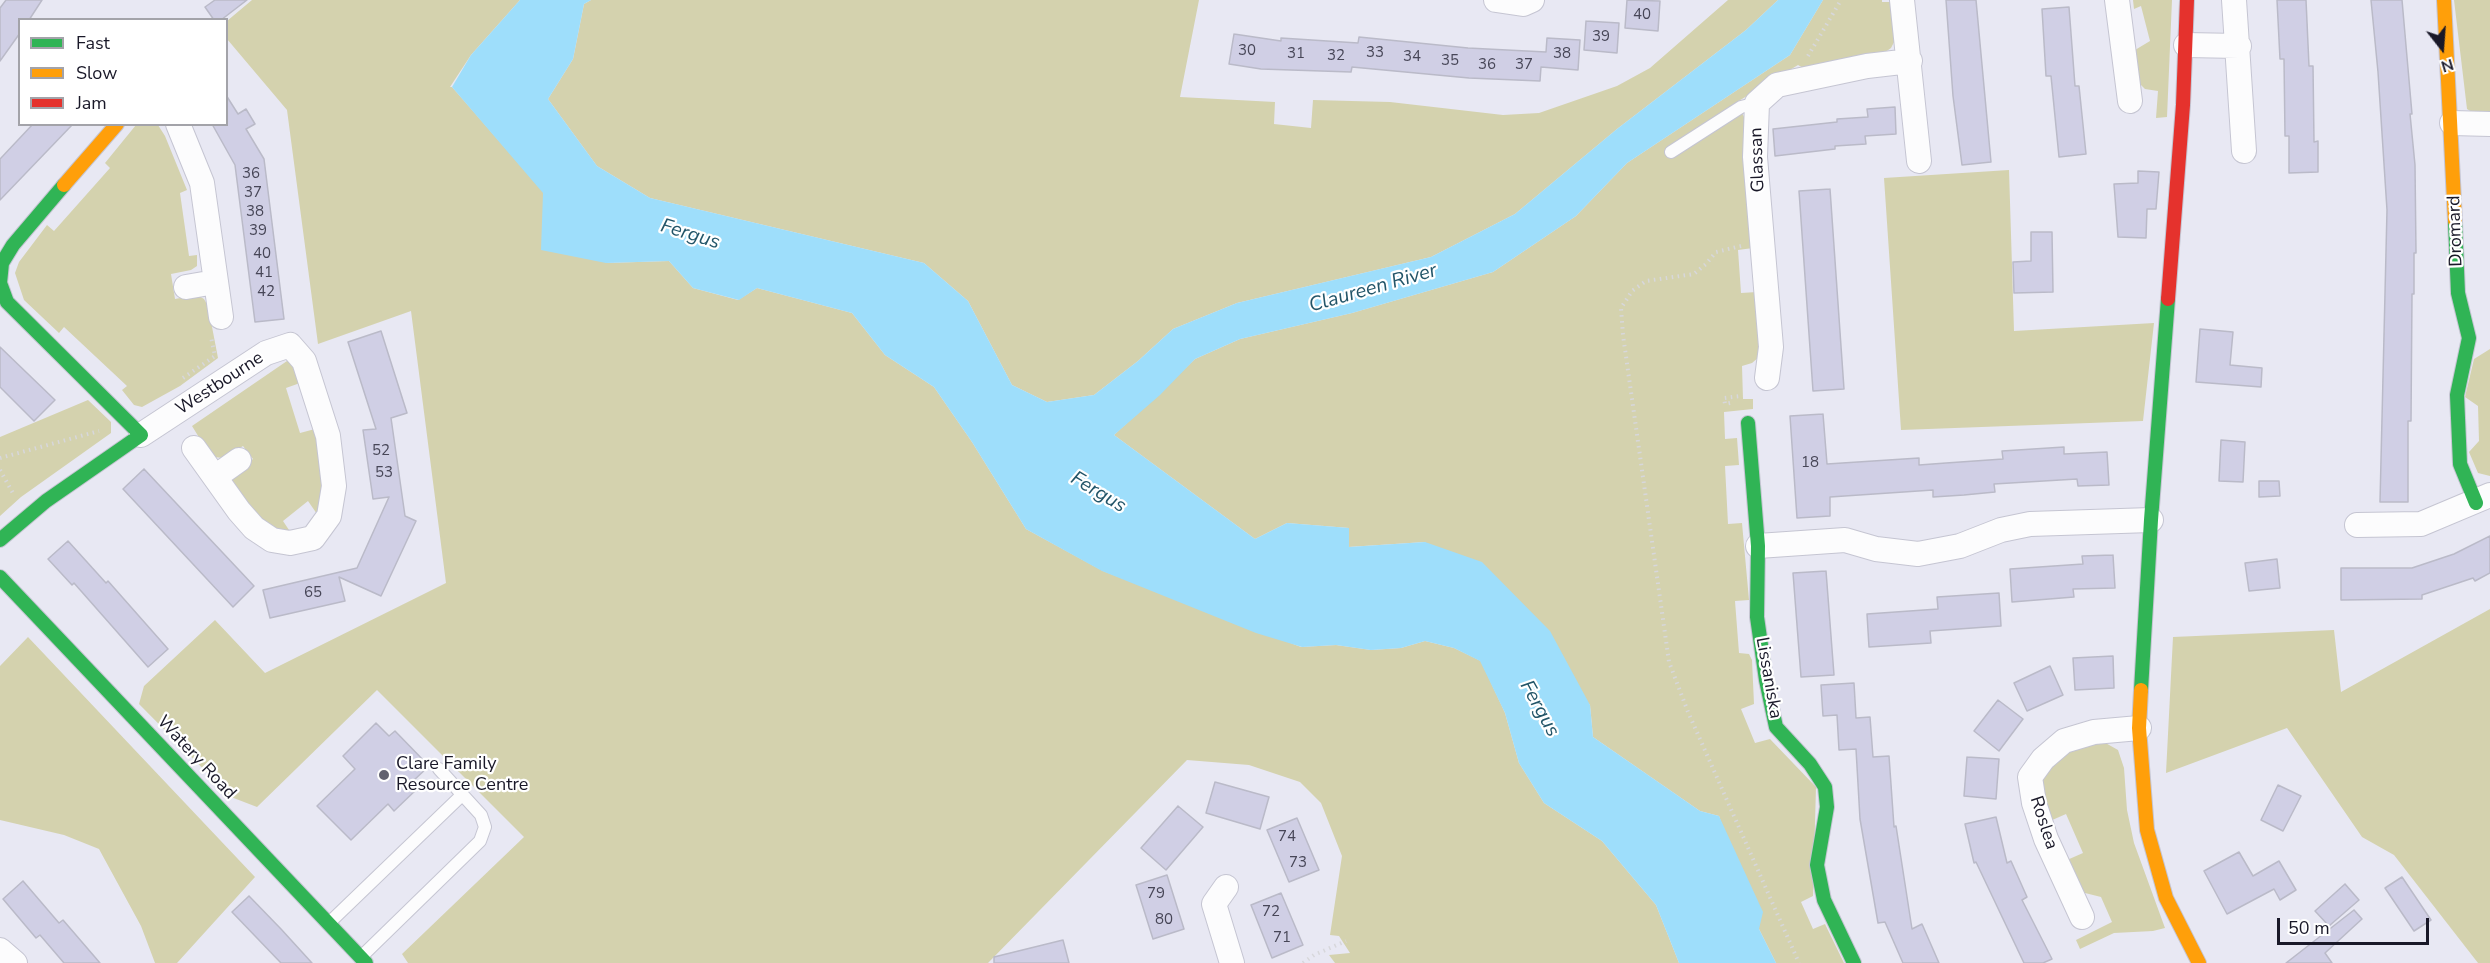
<!DOCTYPE html>
<html>
<head>
<meta charset="utf-8">
<style>
  body { margin:0 }
  #map { position:relative; width:2490px; height:963px; overflow:hidden; background:#e8e8f3; font-family:"Nunito Sans",sans-serif }
  canvas { display:block }
  .legend { position:absolute; left:18px; top:18px; width:210px; height:108px; box-sizing:border-box; background:#fff; border:2px solid #a3a3a9; margin:0; padding:8px 10px; list-style:none; font-size:18px; color:#191828 }
  .legend li { display:flex; align-items:center; gap:12px; height:30px }
  .legend b { width:30px; border:2px solid #a3a3a9 }
  .north { position:absolute; left:2412px; top:18px; width:60px; height:60px; -webkit-text-stroke:4px #fff; paint-order:stroke; rotate:163deg; font-size:16px; font-weight:700; line-height:24px; text-align:center; color:#191828 }
  .north::after { content:''; display:block; margin:auto; width:21px; height:27px; background:#191828; clip-path:polygon(50% 0,100% 100%,50% 72%,0 100%) }
  .scale { position:absolute; left:2277px; top:918px; width:152px; height:27px; box-sizing:border-box; border:3px solid #191828; border-top:0; padding-left:8px; font-size:18px; line-height:21px; white-space:nowrap; color:#191828; -webkit-text-stroke:4px #fff; paint-order:stroke }
</style>
</head>
<body>
<div id="map">
<canvas width="2490" height="963"></canvas>
<ul class="legend">
<li><b style="height:8px;background:#30b455"></b>Fast</li>
<li><b style="height:8px;background:#ff9f0a"></b>Slow</li>
<li><b style="height:8px;background:#e5322d"></b>Jam</li>
</ul>
<div class="north">N</div>
<div class="scale">50 m</div>
</div>
<script>
const c = document.querySelector('canvas').getContext('2d');
c.lineJoin = 'round';
function paint(path, color) {
  c.fillStyle = color;
  c.fill(path, 'evenodd');
}
function toPath(rows) {
  const path = new Path2D();
  for (const r of rows) {
    path.moveTo(r[0], r[1]);
    for (let i = 2; i < r.length; i += 2) path.lineTo(r[i], r[i + 1]);
  }
  return path;
}
function stroke(path, color, width, dash) {
  c.strokeStyle = color;
  c.lineWidth = width;
  c.lineCap = dash ? 'butt' : 'round';
  c.setLineDash(dash || []);
  c.stroke(path);
}
function label(font, color, halo, rows, align = 'center') {
  c.font = font + ' "Nunito Sans",sans-serif';
  c.lineWidth = 4.5;
  c.setLineDash([]);
  c.textBaseline = 'middle';
  c.strokeStyle = halo;
  c.fillStyle = color;
  for (const [text, x, y, turn = 0] of rows) {
    c.save();
    c.translate(x, y);
    c.rotate((+turn || 0) * Math.PI / 180);
    c.textAlign = isNaN(turn) ? turn : align;
    if (halo) c.strokeText(text, 0, 0);
    c.fillText(text, 0, 0);
    c.restore();
  }
}
paint(toPath([
  [252,0,520,0,471,55,450,87,452,87,606,263,669,261,693,288,738,300,757,288,852,313,885,355,934,387,972,442,1026,529,1103,571,1301,647,1336,645,1371,650,1401,648,1425,641,1454,648,1481,661,1505,713,1519,763,1544,803,1602,841,1656,905,1679,963,1335,963,1329,955,1350,953,1339,936,1330,935,1342,856,1321,803,1300,782,1249,765,1187,760,988,963,408,963,402,954,524,837,377,690,257,807,231,797,139,704,144,686,215,620,265,673,446,583,411,311,318,344,287,110,227,39,227,21],
  [591,0,1199,0,1180,97,1275,102,1274,124,1311,128,1313,100,1390,102,1503,115,1539,113,1617,86,1650,68,1728,0,1778,0,1746,30,1617,129,1515,214,1431,257,1237,303,1173,329,1138,361,1094,395,1047,402,1012,385,968,301,924,263,650,198,597,166,548,99,573,59,584,4],
  [1823,0,1882,0,1882,2,1893,2,1897,36,1891,48,1881,55,1807,70,1798,65,1737,102,1744,117,1753,248,1738,250,1741,293,1757,292,1761,349,1759,357,1752,363,1742,366,1743,399,1753,399,1753,409,1724,412,1725,439,1737,438,1739,465,1725,466,1728,524,1742,523,1749,600,1735,601,1739,653,1749,654,1752,660,1754,704,1741,709,1755,743,1770,739,1816,787,1813,896,1801,902,1813,929,1825,924,1844,963,1776,963,1759,929,1719,816,1700,811,1593,737,1590,705,1425,542,1348,547,1349,528,1287,523,1255,539,1114,435,1195,359,1240,339,1352,313,1493,272,1576,216,1627,163,1790,55],
  [2133,0,2172,0,2167,117,2156,118,2158,91,2145,89,2139,83,2135,50,2150,41,2141,6,2134,9],
  [2454,0,2490,0,2490,115,2477,115,2467,109],
  [136,125,158,125,165,136,187,190,180,193,189,256,197,255,197,266,191,270,171,274,175,299,197,295,204,299,208,306,218,358,180,386,142,407,134,405,122,390,127,386,64,327,59,333,24,300,15,273,19,262,47,225,54,231,110,168,105,163],
  [2009,170,2014,331,2154,323,2143,421,1901,430,1884,178],
  [2490,349,2490,476,2478,473,2469,452,2479,441,2478,406,2465,397,2474,359],
  [287,361,297,365,300,383,286,388,300,433,315,429,324,481,323,501,317,514,308,501,283,521,291,533,264,525,234,490,232,478,236,472,253,459,243,446,223,458,214,457,208,452,192,426],
  [88,400,111,422,111,433,21,497,0,516,0,437],
  [2490,609,2490,963,2478,963,2394,855,2362,837,2287,728,2166,773,2173,637,2334,630,2341,692],
  [28,637,255,877,177,963,155,963,141,926,99,849,64,835,0,820,0,666],
  [2102,741,2118,750,2124,768,2127,810,2134,843,2165,928,2153,931,2114,933,2080,949,2076,940,2112,922,2101,897,2081,892,2067,860,2083,853,2066,814,2050,821,2041,800,2043,773,2072,746]
]), '#d4d2ae');
paint(toPath([
  [520,0,591,0,584,4,573,59,548,99,597,166,650,198,924,263,968,301,1012,385,1047,402,1094,395,1138,361,1173,329,1237,303,1431,257,1515,214,1617,129,1746,30,1778,0,1823,0,1790,55,1627,163,1576,216,1493,272,1352,313,1240,339,1195,359,1160,395,1114,435,1255,539,1287,523,1349,528,1349,547,1425,542,1482,562,1550,631,1590,705,1593,737,1700,811,1719,816,1763,912,1759,929,1776,963,1679,963,1656,905,1602,841,1544,803,1519,763,1505,713,1480,661,1454,648,1425,641,1401,648,1371,650,1336,645,1302,647,1256,633,1102,571,1026,529,972,442,934,387,885,355,852,313,757,288,739,300,693,288,669,261,606,263,541,250,543,193,452,87,471,55]
]), '#9edefb');
const building = toPath([
  [6,0,42,0,29,20,20,20,20,33,0,61,0,8,6,0],
  [215,0,247,0,221,20,214,20,205,7,215,0],
  [1627,0,1660,1,1658,31,1625,28,1627,0],
  [1946,0,1976,0,1991,162,1962,165,1953,96,1946,0],
  [2277,0,2306,0,2309,66,2313,66,2314,142,2318,141,2318,172,2289,173,2289,136,2285,136,2284,59,2280,59,2277,0],
  [2371,0,2402,0,2412,114,2410,114,2415,165,2416,253,2414,253,2414,294,2412,294,2411,421,2408,421,2408,502,2380,502,2387,210,2378,72,2371,0],
  [2069,7,2075,86,2079,86,2086,154,2059,157,2051,76,2046,76,2042,9,2069,7],
  [1586,21,1619,23,1617,53,1584,50,1586,21],
  [1234,34,1281,41,1281,38,1358,43,1359,37,1468,48,1546,52,1547,38,1580,40,1578,70,1541,67,1540,81,1469,78,1352,67,1351,72,1261,69,1229,64,1234,34],
  [226,95,238,114,246,109,255,124,246,129,264,159,284,319,255,322,235,165,212,124,226,124,226,95],
  [1895,107,1896,134,1865,136,1866,144,1835,146,1835,149,1775,156,1773,129,1837,122,1837,119,1868,117,1867,109,1895,107],
  [33,124,73,124,0,200,0,159,33,124],
  [2138,171,2159,172,2156,209,2147,209,2146,238,2118,237,2114,184,2138,183,2138,171],
  [1830,189,1844,389,1813,391,1799,191,1830,189],
  [2031,232,2052,232,2053,292,2014,293,2013,262,2031,261,2031,232],
  [2200,329,2233,332,2230,365,2262,368,2261,387,2196,382,2200,329],
  [381,331,407,413,391,418,405,516,416,521,381,596,339,577,345,601,270,618,263,590,357,568,389,497,373,499,363,430,376,429,348,342,381,331],
  [0,347,55,400,34,421,0,387,0,347],
  [1823,414,1827,464,1919,458,1919,465,1946,463,2003,459,2002,451,2064,447,2064,454,2107,452,2109,485,2078,486,2077,479,1994,484,1995,492,1964,495,1933,497,1933,490,1830,497,1830,516,1797,518,1790,416,1823,414],
  [2221,440,2245,442,2243,482,2219,481,2221,440],
  [144,469,254,586,233,607,123,489,144,469],
  [2259,481,2279,481,2280,496,2259,497,2259,481],
  [2490,536,2490,573,2475,581,2473,578,2422,595,2422,599,2341,600,2341,568,2412,568,2454,554,2490,536],
  [68,541,106,583,108,581,168,649,148,667,74,583,72,585,48,559,68,541],
  [2113,555,2115,588,2073,589,2074,597,2012,602,2010,569,2083,564,2082,556,2113,555],
  [2277,559,2280,588,2249,591,2245,563,2277,559],
  [1826,571,1834,675,1801,677,1793,573,1826,571],
  [1999,593,2001,626,1930,631,1931,643,1869,647,1867,614,1938,609,1937,597,1999,593],
  [2113,656,2114,688,2075,690,2073,658,2113,656],
  [2050,666,2063,695,2027,711,2014,683,2050,666],
  [1854,683,1856,718,1870,717,1873,757,1889,756,1894,827,1896,826,1912,929,1922,924,1939,963,1903,963,1885,922,1878,923,1860,819,1856,749,1839,750,1837,715,1823,716,1821,685,1854,683],
  [1998,700,2023,719,1999,751,1974,731,1998,700],
  [376,723,389,736,395,731,429,766,412,782,418,788,394,811,388,804,351,840,317,806,355,769,343,756,376,723],
  [1967,757,1999,759,1996,799,1964,796,1967,757],
  [1215,782,1269,797,1260,829,1206,813,1215,782],
  [2278,785,2301,796,2283,831,2261,820,2278,785],
  [1178,806,1203,827,1166,870,1141,848,1178,806],
  [1996,817,2007,863,2011,861,2027,897,2022,900,2052,959,2043,963,2024,963,1976,862,1974,863,1965,824,1996,817],
  [1297,818,1319,870,1289,882,1267,830,1297,818],
  [2239,852,2253,876,2279,861,2296,890,2280,900,2274,889,2227,914,2204,871,2239,852],
  [1167,875,1184,929,1153,939,1136,885,1167,875],
  [2402,877,2431,920,2414,931,2385,888,2402,877],
  [23,881,59,923,63,920,100,963,64,963,40,935,36,938,3,899,23,881],
  [2345,884,2359,900,2329,926,2315,911,2345,884],
  [1281,893,1303,945,1272,958,1251,905,1281,893],
  [249,896,281,929,312,963,281,963,232,912,249,896],
  [2354,910,2362,919,2325,953,2332,963,2286,963,2354,910],
  [1063,940,1069,963,994,963,994,957,1063,940]
]);
paint(building, '#d0cfe5');
stroke(building, '#babac8', 1.5);
const lane = toPath([
  [1671,152,1741,107,1757,103],
  [329,923,462,795],
  [362,956,480,841,485,827,481,815,439,769]
]);
const street = toPath([
  [1496,0,1523,4,1532,0],
  [1902,0,1919,161],
  [2117,0,2130,101],
  [2234,0,2244,151],
  [2186,45,2239,46],
  [2452,123,2490,124],
  [178,124,202,183,221,317],
  [186,287,215,282],
  [1767,378,1771,347,1755,157,1757,103,1777,85,1867,66,1910,61],
  [141,435,266,353,290,345,304,361,328,436,334,486,329,516,313,538,290,543,272,540,254,528,239,511,194,448],
  [215,477,239,460],
  [2357,525,2421,524,2490,495],
  [1758,546,1845,540,1876,549,1918,554,1960,546,2001,530,2030,524,2151,520],
  [1226,887,1214,904,1232,963],
  [2082,917,2046,839,2034,803,2030,777,2043,759,2064,741,2094,732,2139,728],
  [0,950,15,963]
]);
const fast = toPath([
  [2455,221,2458,293,2469,338,2457,395,2460,464,2476,503],
  [1748,423,1758,546,1757,617,1766,680,1776,727,1810,764,1825,787,1827,807,1817,865,1824,900,1854,963],
  [0,540,46,501,141,435,7,302,0,283,2,263,13,245,64,185],
  [0,577,366,963],
  [2141,690,2151,520,2168,299]
]);
const slow = toPath([
  [2444,0,2455,221],
  [64,185,117,124],
  [2141,690,2139,728,2147,830,2166,898,2199,963]
]);
const jam = toPath([
  [2168,299,2183,105,2187,0]
]);
stroke(lane, '#c5c5d2', 14);
stroke(street, '#c5c5d2', 26);
stroke(fast, '#c5c5d2', 16);
stroke(slow, '#c5c5d2', 16);
stroke(jam, '#c5c5d2', 16);
stroke(toPath([
  [1808,56,1841,0],
  [1741,246,1716,252,1706,264,1694,274,1646,281,1632,291,1621,308,1623,335,1669,662,1688,712,1799,963],
  [183,378,215,356,211,337],
  [1730,403,1725,404,1724,398,1741,396],
  [0,458,99,431],
  [0,470,14,495],
  [1303,963,1314,955,1346,941]
]), '#d7d7db', 4, [1.5, 4.5]);
stroke(lane, '#fcfcfd', 12);
stroke(street, '#fcfcfd', 24);
stroke(fast, '#30b455', 14);
stroke(slow, '#ff9f0a', 14);
stroke(jam, '#e5322d', 14);
for (const [x, y, r, color] of [
  [384,775,6,"#61616f"]
]) {
  const dot = new Path2D();
  dot.arc(x, y, r, 0, 2 * Math.PI);
  c.fillStyle = color;
  c.fill(dot);
  stroke(dot, '#fff', 2);
}
label('15px', '#474657', null, [
  ["40",1642,15],
  ["39",1601,37],
  ["30",1247,51],
  ["33",1375,53],
  ["31",1296,54],
  ["38",1562,54],
  ["32",1336,56],
  ["34",1412,57],
  ["35",1450,61],
  ["36",1487,65],
  ["37",1524,65],
  ["36",251,174],
  ["37",253,193],
  ["38",255,212],
  ["39",258,231],
  ["40",262,254],
  ["41",264,273],
  ["42",266,292],
  ["52",381,451],
  ["18",1810,463],
  ["53",384,473],
  ["65",313,593],
  ["74",1287,837],
  ["73",1298,863],
  ["79",1156,894],
  ["72",1271,912],
  ["80",1164,920],
  ["71",1282,938]
]);
label('18px', '#191828', '#fff', [
  ["Glassan",1758,160,-92],
  ["Dromard",2456,231,-92],
  ["Westbourne",220,384,-33],
  ["Lissaniska",1768,678,80],
  ["Watery Road",196,758,47],
  ["Roslea",2043,823,72]
]);
label('18px', '#191828', '#fff', [
  ["Clare Family",396,765],
  ["Resource Centre",396,786]
], 'left');
label('italic 20px', '#225569', '#fff', [
  ["Fergus",690,235,17],
  ["Claureen River",1373,289,-16],
  ["Fergus",1098,493,31],
  ["Fergus",1539,709,61]
]);
</script>
</body>
</html>
